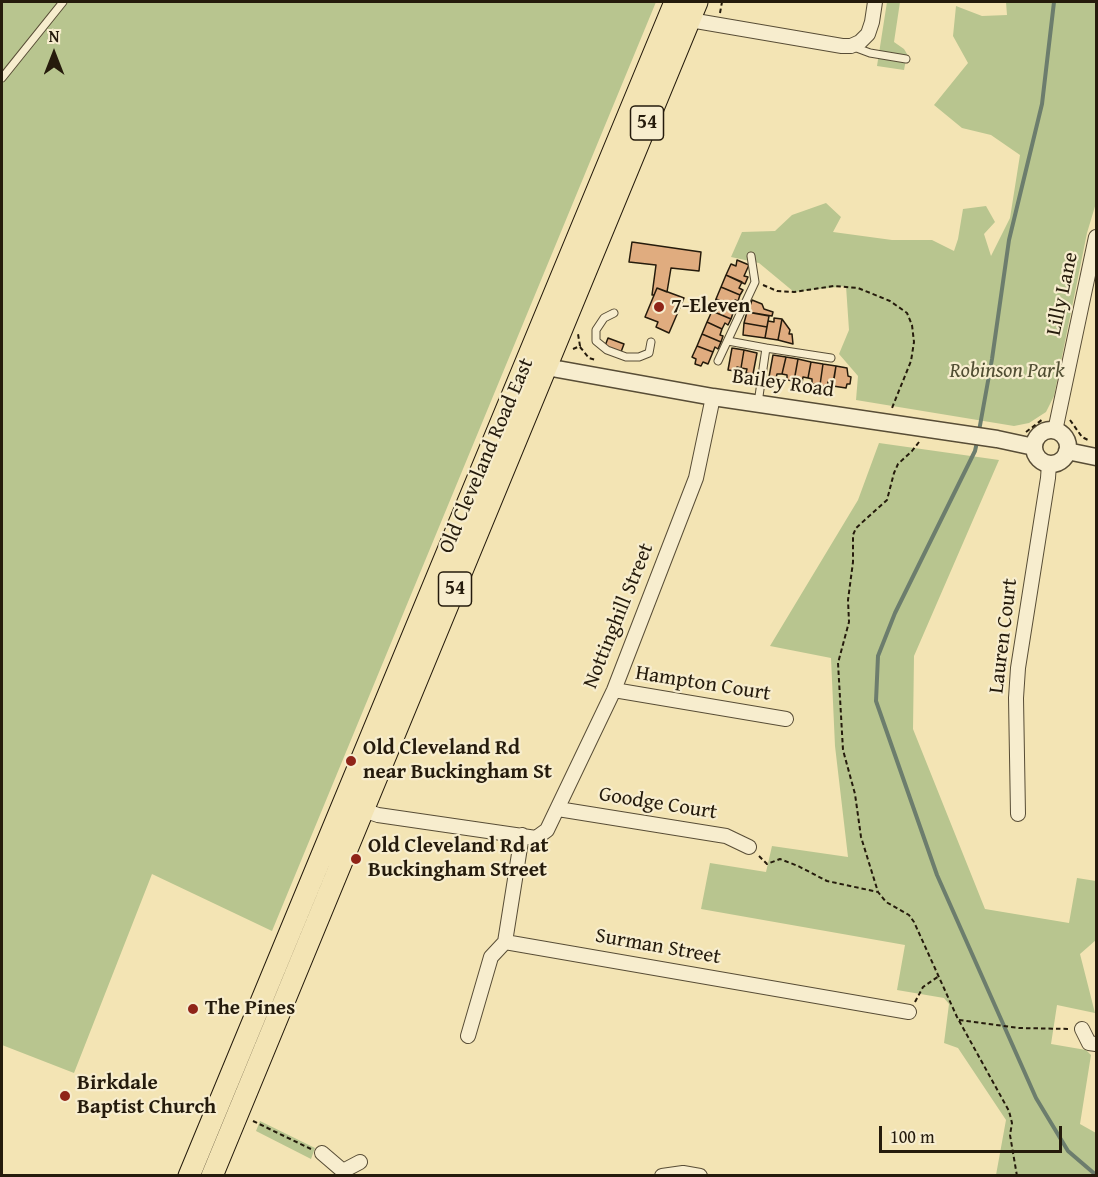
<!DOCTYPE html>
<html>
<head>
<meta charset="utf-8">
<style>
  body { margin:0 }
  #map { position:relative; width:1098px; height:1177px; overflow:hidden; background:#f3e4b4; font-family:"Gentium Book Plus",serif }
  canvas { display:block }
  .frame { position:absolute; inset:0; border:3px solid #251b0c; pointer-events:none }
  .north { position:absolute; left:24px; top:24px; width:60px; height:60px; -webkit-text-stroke:4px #f7edce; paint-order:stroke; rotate:0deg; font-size:16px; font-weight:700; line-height:24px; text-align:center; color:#251b0c }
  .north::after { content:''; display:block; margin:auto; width:21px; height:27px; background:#251b0c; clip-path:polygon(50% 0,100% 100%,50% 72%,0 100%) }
  .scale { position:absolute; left:879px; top:1126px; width:183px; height:27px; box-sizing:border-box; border:3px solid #251b0c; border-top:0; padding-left:8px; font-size:18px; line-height:21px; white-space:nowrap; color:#251b0c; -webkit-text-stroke:4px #f7edce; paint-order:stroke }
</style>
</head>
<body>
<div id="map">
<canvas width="1098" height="1177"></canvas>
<div class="frame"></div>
<div class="north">N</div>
<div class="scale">100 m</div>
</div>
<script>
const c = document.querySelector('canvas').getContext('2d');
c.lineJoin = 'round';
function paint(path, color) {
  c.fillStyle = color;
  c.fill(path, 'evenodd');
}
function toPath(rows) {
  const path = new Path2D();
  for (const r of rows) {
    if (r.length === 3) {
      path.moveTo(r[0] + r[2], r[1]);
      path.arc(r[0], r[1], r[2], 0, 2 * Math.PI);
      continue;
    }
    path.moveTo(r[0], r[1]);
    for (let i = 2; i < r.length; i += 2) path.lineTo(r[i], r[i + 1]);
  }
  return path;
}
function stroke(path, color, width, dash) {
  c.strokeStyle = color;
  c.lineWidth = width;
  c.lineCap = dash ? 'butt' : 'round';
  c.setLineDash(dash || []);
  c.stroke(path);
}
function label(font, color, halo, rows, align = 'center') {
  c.font = font + ' "Gentium Book Plus",serif';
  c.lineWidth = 4.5;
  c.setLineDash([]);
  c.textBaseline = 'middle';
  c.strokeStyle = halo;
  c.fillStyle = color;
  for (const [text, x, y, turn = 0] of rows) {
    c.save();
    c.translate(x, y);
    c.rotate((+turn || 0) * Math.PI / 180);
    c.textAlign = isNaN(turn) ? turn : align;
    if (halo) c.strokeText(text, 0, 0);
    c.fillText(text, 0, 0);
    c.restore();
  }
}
paint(toPath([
  [2,2,656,2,272,931,152,874,74,1073,2,1045],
  [887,2,900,2,894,42,904,49,907,54,904,70,877,66],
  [1006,2,1096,2,1096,203,1087,233,1054,396,1046,412,1029,423,1014,426,856,400,858,376,839,354,849,330,846,286,794,292,759,263,731,257,742,232,775,231,792,215,826,203,841,217,833,232,892,240,932,240,954,251,958,239,963,209,986,206,995,222,984,234,991,256,1010,218,1020,155,991,135,962,128,934,105,968,63,953,36,956,6,982,16,1007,15],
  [879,443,999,460,914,656,913,729,985,909,1069,923,1077,878,1096,881,1096,940,1080,954,1095,1013,1057,1005,1051,1044,1086,1050,1091,1055,1080,1124,1096,1133,1096,1175,996,1175,1006,1120,958,1048,944,1043,949,1004,944,998,897,990,905,945,701,909,710,863,766,872,772,846,848,857,835,746,831,658,770,646,858,500],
  [260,1121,315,1148,311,1159,256,1131]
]), '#b8c58f');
stroke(toPath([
  [979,431,992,359,1009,240,1042,104,1054,2],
  [977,442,975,451,895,613,878,656,876,701,937,875,1036,1098,1068,1151,1096,1175]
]), '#6c7d6d', 4);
const building = toPath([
  [632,242,701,252,699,271,671,268,667,292,657,288,654,295,652,295,656,265,629,262,632,242],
  [737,260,749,265,744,276,748,277,745,284,726,275,731,264,736,266,737,260],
  [726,275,742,282,739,288,743,290,740,295,721,287,726,275],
  [721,287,740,295,738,301,735,300,732,306,716,299,721,287],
  [657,288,684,298,669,333,656,327,658,322,645,317,657,288],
  [716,299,732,306,730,311,733,313,731,319,712,311,716,299],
  [752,300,762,304,764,309,773,312,772,316,748,312,752,300],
  [712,311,731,319,728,325,725,323,722,329,707,322,712,311],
  [747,312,769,316,767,327,744,323,747,312],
  [774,318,782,319,778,340,765,338,768,321,774,322,774,318],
  [782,319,790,330,789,334,792,334,793,344,778,340,782,319],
  [707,322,722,329,720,335,723,336,721,342,702,334,707,322],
  [744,323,767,327,765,338,743,335,744,323],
  [702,334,721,342,718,349,715,347,713,352,697,346,702,334],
  [608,338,624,344,621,352,605,346,608,338],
  [697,346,713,352,708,364,703,362,701,366,695,364,696,359,692,357,697,346],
  [732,348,744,350,741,368,737,367,736,371,728,370,732,348],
  [744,350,757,353,753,374,746,373,747,369,741,368,744,350],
  [773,355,786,357,782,374,777,374,776,378,769,377,773,355],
  [786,357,798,359,794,381,787,380,787,375,782,374,786,357],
  [798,359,811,362,808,378,803,377,802,383,794,381,798,359],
  [811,362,823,364,820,385,812,384,812,379,808,378,811,362],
  [823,364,836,366,833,383,828,382,827,387,820,385,823,364],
  [836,366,847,368,848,376,851,377,850,384,847,384,846,388,833,386,836,366]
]);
paint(building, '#e0ac7f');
stroke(building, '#251b0c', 1.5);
const service = toPath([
  [854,47,870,53,906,59],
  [2,78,63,2],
  [614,313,604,318,596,330,596,341,607,350,626,357,639,357,649,353,651,342],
  [728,341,766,348],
  [718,361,755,282,751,256],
  [758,403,766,348,831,358]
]);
const minor = toPath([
  [690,20,842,46,851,46,860,42,868,34,872,22,875,2],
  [1055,431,1096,237],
  [614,690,786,719],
  [357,808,378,815,536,838,547,830,614,690,696,478,713,397],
  [558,809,726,836,749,847],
  [1018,814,1016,698,1018,668,1048,478,1049,464],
  [522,835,505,942,909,1012],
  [1082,1029,1089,1043,1096,1044],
  [468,1036,491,957,505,942],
  [322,1153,343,1171,360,1162],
  [662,1176,683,1173,700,1176]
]);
const tertiary = toPath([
  [535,365,713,397,997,439,1034,447],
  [1051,447,17],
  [1067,451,1096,457]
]);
const primary = toPath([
  [189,1176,675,2],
  [212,1176,697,2]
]);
stroke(service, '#584d36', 9);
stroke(minor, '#584d36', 16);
stroke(tertiary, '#584d36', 19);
stroke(primary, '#251b0c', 23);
stroke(toPath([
  [720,13,722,2],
  [763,285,777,291,794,292,834,286,858,288,890,301,907,313,912,325,914,342,911,361,892,408],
  [580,347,589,358,596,360],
  [573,349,580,346,578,334],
  [1070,420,1082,437,1088,440],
  [1026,432,1043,419],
  [919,442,912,451,898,464,894,473,887,500,856,528,853,535,853,562,848,600,849,622,838,663,843,750,855,794,861,837,878,892,886,902,909,915,914,922,957,1017,1009,1111,1012,1123,1010,1135,1017,1176],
  [759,856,767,864,780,859,798,866,827,881,878,892],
  [915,1002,923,987,939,976],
  [959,1020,1019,1028,1070,1029],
  [253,1121,311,1149]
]), '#251b0c', 2, [4.5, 3]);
stroke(service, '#f7edce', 7);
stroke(minor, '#f7edce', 14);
stroke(tertiary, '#f7edce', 16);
stroke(primary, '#f3e4b4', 21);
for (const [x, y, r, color] of [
  [659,307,6,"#8f2418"],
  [351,761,6,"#8f2418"],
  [356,859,6,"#8f2418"],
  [193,1009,6,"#8f2418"],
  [65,1096,6,"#8f2418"]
]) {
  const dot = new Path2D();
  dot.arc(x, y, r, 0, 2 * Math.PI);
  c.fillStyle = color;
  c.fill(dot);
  stroke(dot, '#f7edce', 2);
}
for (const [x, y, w] of [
  [647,123,33],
  [455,589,33]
]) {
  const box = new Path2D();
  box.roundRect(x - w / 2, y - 17, w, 34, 4.5);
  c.fillStyle = '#f7edce';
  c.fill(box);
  stroke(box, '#251b0c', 1.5);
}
label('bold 20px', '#251b0c', null, [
  ["54",647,123],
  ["54",455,589]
]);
label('21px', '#251b0c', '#f7edce', [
  ["Lilly Lane",1063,294,-78],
  ["Bailey Road",783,384,8],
  ["Old Cleveland Road East",487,456,-67],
  ["Nottinghill Street",619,616,-68],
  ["Lauren Court",1004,636,-83],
  ["Hampton Court",703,684,9],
  ["Goodge Court",658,804,9],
  ["Surman Street",658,947,10]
]);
label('bold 21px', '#251b0c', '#f7edce', [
  ["7-Eleven",671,307],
  ["Old Cleveland Rd",363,749],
  ["near Buckingham St",363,773],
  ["Old Cleveland Rd at",368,847],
  ["Buckingham Street",368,871],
  ["The Pines",205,1009],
  ["Birkdale",77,1084],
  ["Baptist Church",77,1108]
], 'left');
label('italic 21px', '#514e33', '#f7edce', [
  ["Robinson Park",1007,372]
]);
</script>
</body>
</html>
